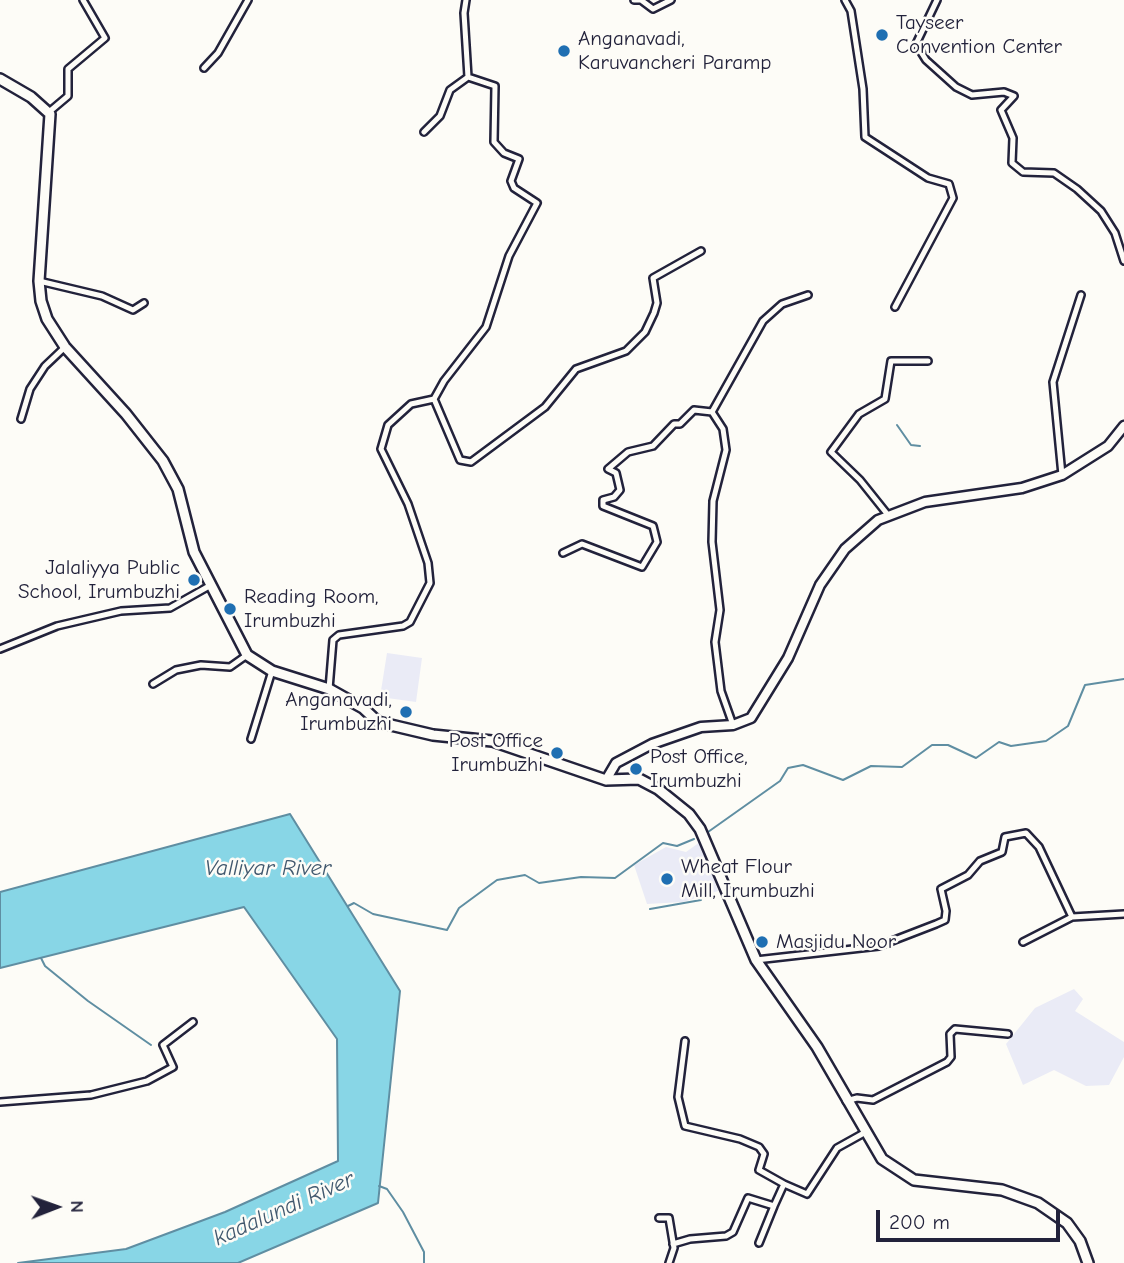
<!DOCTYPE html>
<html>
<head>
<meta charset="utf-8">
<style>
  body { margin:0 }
  #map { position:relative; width:1124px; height:1263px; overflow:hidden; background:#fdfcf7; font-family:"Comic Neue",sans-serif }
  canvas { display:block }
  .north { position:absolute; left:21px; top:1172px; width:70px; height:70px; -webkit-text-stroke:5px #fdfcf7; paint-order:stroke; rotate:89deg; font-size:19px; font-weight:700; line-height:28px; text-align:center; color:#22223b }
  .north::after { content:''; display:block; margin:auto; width:24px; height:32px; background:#22223b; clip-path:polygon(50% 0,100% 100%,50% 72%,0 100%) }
  .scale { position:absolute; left:876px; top:1210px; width:184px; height:32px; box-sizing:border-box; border:4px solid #22223b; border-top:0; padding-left:9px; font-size:21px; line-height:24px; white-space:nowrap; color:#22223b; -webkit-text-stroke:5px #fdfcf7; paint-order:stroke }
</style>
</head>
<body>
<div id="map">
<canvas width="1124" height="1263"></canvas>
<div class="north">N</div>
<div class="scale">200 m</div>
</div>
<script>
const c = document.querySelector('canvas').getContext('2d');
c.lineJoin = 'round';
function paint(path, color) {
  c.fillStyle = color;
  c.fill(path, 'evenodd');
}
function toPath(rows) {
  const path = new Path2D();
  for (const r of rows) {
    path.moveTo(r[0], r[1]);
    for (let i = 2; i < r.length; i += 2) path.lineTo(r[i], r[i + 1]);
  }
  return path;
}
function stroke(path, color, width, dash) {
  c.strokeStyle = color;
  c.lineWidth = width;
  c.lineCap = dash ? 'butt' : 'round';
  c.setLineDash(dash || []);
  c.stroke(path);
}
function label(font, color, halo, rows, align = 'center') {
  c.font = font + ' "Comic Neue",sans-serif';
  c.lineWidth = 5;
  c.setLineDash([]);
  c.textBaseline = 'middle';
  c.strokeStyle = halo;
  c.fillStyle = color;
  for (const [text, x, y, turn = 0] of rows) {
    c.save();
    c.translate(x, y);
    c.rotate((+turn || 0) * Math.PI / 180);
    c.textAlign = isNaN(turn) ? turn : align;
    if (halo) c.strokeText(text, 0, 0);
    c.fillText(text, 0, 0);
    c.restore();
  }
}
paint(toPath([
  [387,653,422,658,416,702,380,697],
  [700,842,718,891,683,902,647,904,634,865,666,847,686,852],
  [1074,989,1083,999,1075,1011,1124,1042,1124,1057,1109,1085,1086,1086,1054,1070,1023,1085,1006,1044,1035,1008]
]), '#eaebf6');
const water = toPath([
  [290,814,400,991,378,1203,238,1263,18,1263,126,1249,225,1212,338,1161,337,1039,244,907,0,968,0,892,290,814]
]);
paint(water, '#88d6e6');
stroke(water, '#5f8ea2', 2);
stroke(toPath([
  [897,425,911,445,920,446],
  [708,832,780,781,788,768,803,765,843,780,871,766,902,767,932,745,948,745,976,758,999,742,1011,746,1046,741,1068,726,1085,685,1124,679],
  [348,906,354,903,373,914,447,930,459,908,497,880,525,875,539,883,581,877,615,878,663,843,677,846,694,839],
  [650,909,701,900],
  [41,958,45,966,88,1001,151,1045],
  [379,1186,387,1189,403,1212,424,1252,424,1263]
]), '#5f8ea2', 2);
const minor = toPath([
  [634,0,641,0,653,9,671,0],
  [845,0,851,11,863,89,865,137,928,178,949,184,953,198,895,307],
  [937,0,916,44,926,60,956,87,972,95,1004,92,1014,96,1001,110,1013,138,1012,163,1023,172,1054,173,1077,189,1101,211,1115,233,1124,261],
  [204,68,218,53,248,0],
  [49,112,68,96,68,69,105,38,83,0],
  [424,132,440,116,450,90,468,77],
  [39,281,102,296,133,310,144,303],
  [434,399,444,381,486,327,509,256,537,203,514,188,511,181,519,159,504,153,494,142,495,86,468,77,464,13,466,0],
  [712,412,763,321,782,304,808,295],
  [21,419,30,389,45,366,65,347],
  [1062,475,1053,382,1081,295],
  [888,515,860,480,831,452,859,414,885,399,891,361,928,361],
  [563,553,582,544,642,567,657,542,653,526,603,506,603,500,614,497,620,490,616,473,608,469,628,452,653,446,674,424,680,424,694,410,712,412,723,429,726,450,713,501,712,542,720,610,715,642,721,691,733,725],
  [0,649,57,626,121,611,170,608,211,585],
  [153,684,176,670,201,665,230,667,247,655],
  [329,689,333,640,339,635,403,626,410,622,430,583,428,563,408,504,381,449,388,425,411,404,434,399,460,460,471,462,545,407,576,369,626,351,645,332,654,313,657,303,653,278,701,251],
  [251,739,272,671],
  [1023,942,1072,917],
  [756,960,879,946,936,924,945,920,946,911,941,889,968,875,980,861,1002,852,1005,837,1026,833,1039,847,1072,917,1124,914],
  [685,1041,678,1097,685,1126,740,1139,759,1147,764,1154,759,1170,784,1184,807,1194,837,1148,864,1133],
  [846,1101,857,1098,873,1100,947,1062,951,1057,950,1034,955,1029,1008,1034],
  [0,1102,91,1095,147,1081,173,1067,163,1045,193,1022],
  [659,1218,669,1218,674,1248,669,1263],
  [759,1243,774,1206],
  [673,1244,690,1239,726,1236,733,1232,748,1198,774,1206,784,1184]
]);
const secondary = toPath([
  [606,780,616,763,652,744,701,727,733,725,751,718,788,658,820,585,845,549,878,520,925,502,1022,488,1062,475,1108,446,1124,426]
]);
const primary = toPath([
  [0,79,31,97,50,114,39,281,41,301,47,319,65,347,126,414,163,461,178,489,194,552,247,655,272,671,329,689,363,708,378,722,433,735,492,741,606,780,639,779,658,789,689,814,700,829,756,960,817,1047,882,1159,914,1180,1002,1190,1038,1203,1067,1223,1080,1241,1088,1263]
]);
stroke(minor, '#22223b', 10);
stroke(secondary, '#22223b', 13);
stroke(primary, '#22223b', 14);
stroke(minor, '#fdfcf7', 5);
stroke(secondary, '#fdfcf7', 8);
stroke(primary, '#fdfcf7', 9);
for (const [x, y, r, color] of [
  [882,35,7,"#1f6fb2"],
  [564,51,7,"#1f6fb2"],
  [194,580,7,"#1f6fb2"],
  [230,609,7,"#1f6fb2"],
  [406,712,7,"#1f6fb2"],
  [557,753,7,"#1f6fb2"],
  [636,769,7,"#1f6fb2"],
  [667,879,7,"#1f6fb2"],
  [762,942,7,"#1f6fb2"]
]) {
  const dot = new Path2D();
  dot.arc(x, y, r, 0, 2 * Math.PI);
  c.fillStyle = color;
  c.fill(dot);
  stroke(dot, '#fdfcf7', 2.5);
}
label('21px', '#22223b', '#fdfcf7', [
  ["Tayseer",896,23],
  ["Convention Center",896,47],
  ["Anganavadi,",578,39],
  ["Karuvancheri Paramp",578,63],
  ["Jalaliyya Public",180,568,"right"],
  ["School, Irumbuzhi",180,592,"right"],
  ["Reading Room,",244,597],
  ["Irumbuzhi",244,621],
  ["Anganavadi,",392,700,"right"],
  ["Irumbuzhi",392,724,"right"],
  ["Post Office",543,741,"right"],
  ["Irumbuzhi",543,765,"right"],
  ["Post Office,",650,757],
  ["Irumbuzhi",650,781],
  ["Wheat Flour",681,867],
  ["Mill, Irumbuzhi",681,891],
  ["Masjidu Noor",776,942]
], 'left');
label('italic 23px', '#41586e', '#fdfcf7', [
  ["Valliyar River",268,868],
  ["kadalundi River",284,1209,-24]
]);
</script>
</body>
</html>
